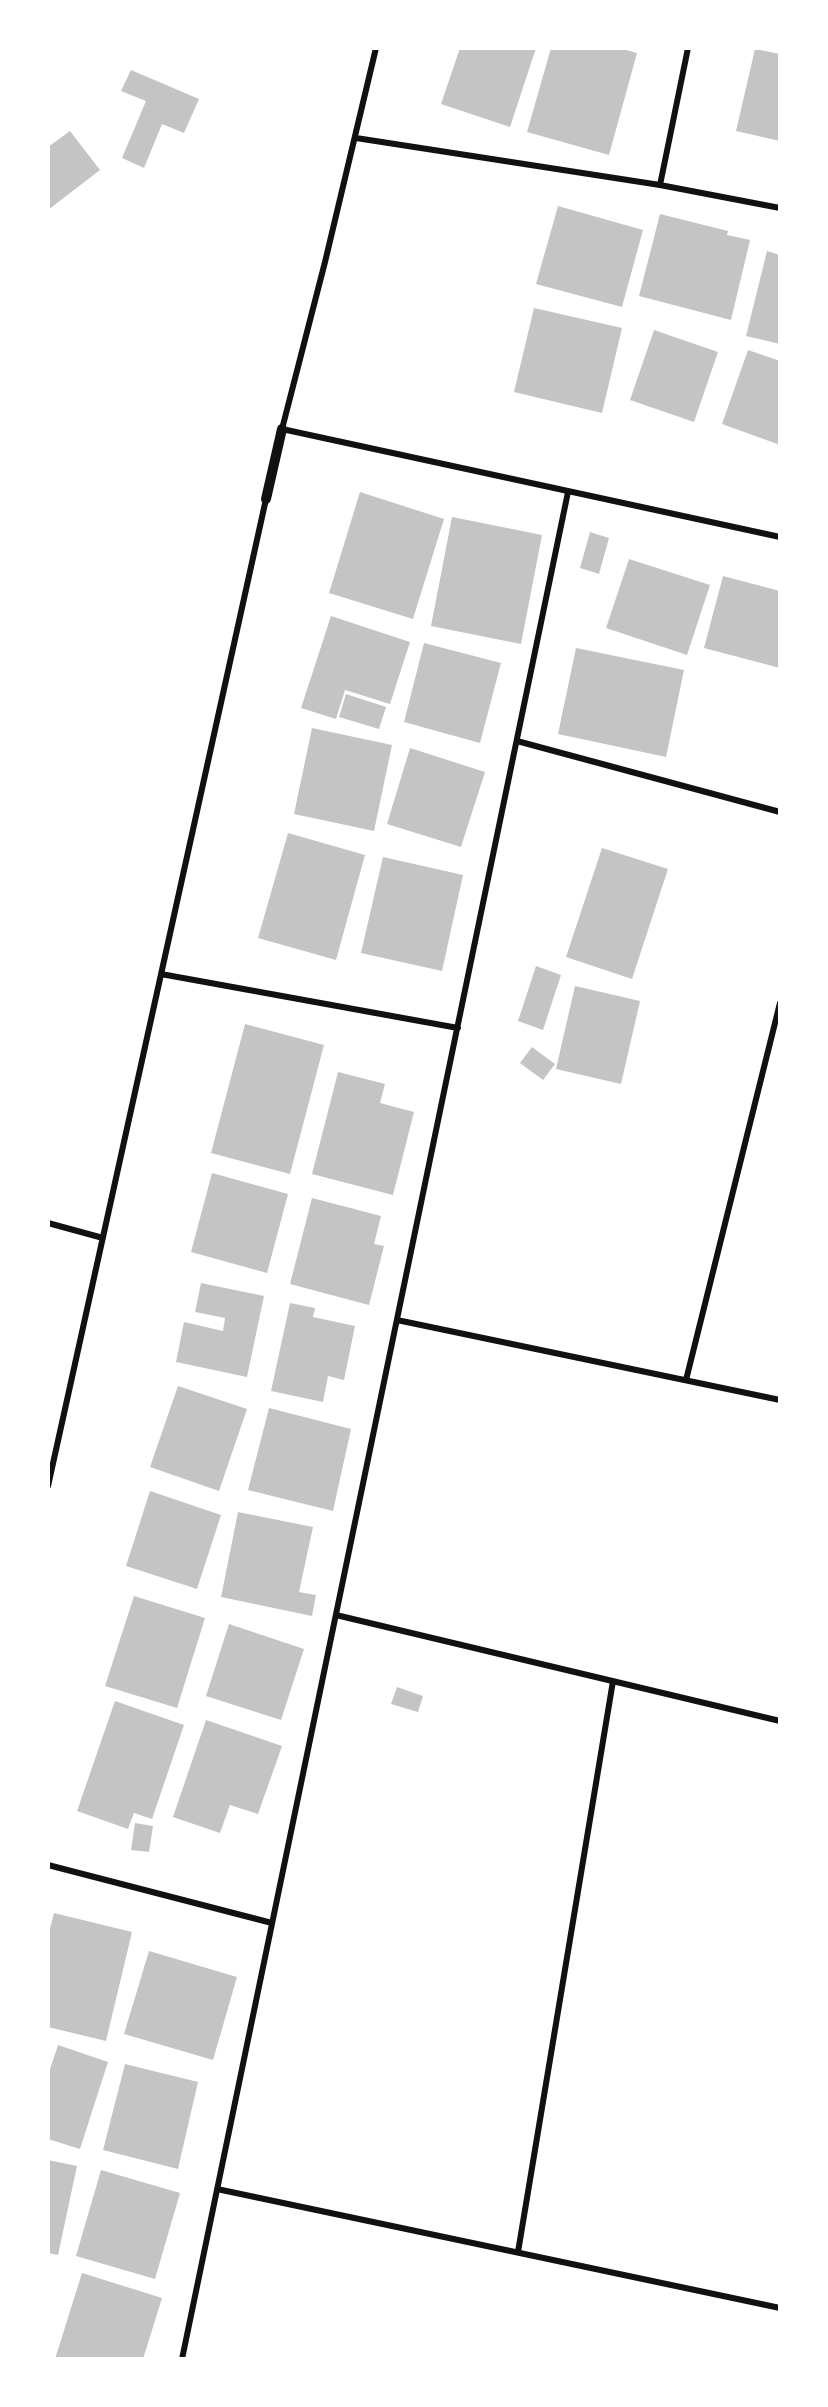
<!DOCTYPE html>
<html>
<head>
<meta charset="utf-8">
<style>
  body { margin:0 }
  #map { position:relative; width:828px; height:2407px; overflow:hidden; background:#fff; font-family:"Work Sans",sans-serif }
  canvas { display:block }
  .frame { position:absolute; inset:0; border:50px solid #fff; pointer-events:none }
</style>
</head>
<body>
<div id="map">
<canvas width="828" height="2407"></canvas>
<div class="frame"></div>
</div>
<script>
const c = document.querySelector('canvas').getContext('2d');
c.lineJoin = 'round';
function paint(path, color) {
  c.fillStyle = color;
  c.fill(path, 'evenodd');
}
function toPath(rows) {
  const path = new Path2D();
  for (const r of rows) {
    path.moveTo(r[0], r[1]);
    for (let i = 2; i < r.length; i += 2) path.lineTo(r[i], r[i + 1]);
  }
  return path;
}
function stroke(path, color, width, dash) {
  c.strokeStyle = color;
  c.lineWidth = width;
  c.lineCap = dash ? 'butt' : 'round';
  c.setLineDash(dash || []);
  c.stroke(path);
}
paint(toPath([
  [460,48,536,48,510,127,441,104],
  [551,48,619,48,637,53,609,155,527,132],
  [755,49,780,54,780,141,736,131],
  [131,70,199,99,184,133,162,124,144,168,122,158,146,101,121,91],
  [70,131,100,170,48,210,48,147],
  [558,206,643,230,622,307,536,284],
  [660,214,728,231,727,235,750,240,731,320,639,296],
  [767,251,780,255,780,344,746,336],
  [534,308,622,328,602,413,514,392],
  [654,330,718,352,694,422,630,400],
  [748,350,780,361,780,445,722,424],
  [360,492,444,519,413,619,329,593],
  [452,517,542,535,521,644,431,626],
  [590,532,609,538,599,574,580,568],
  [629,559,710,585,687,655,606,628],
  [723,576,780,591,780,668,704,648],
  [331,616,410,642,390,704,345,690,336,719,301,708],
  [424,643,501,663,480,743,404,722],
  [576,648,684,670,666,757,558,734],
  [346,694,386,707,379,729,339,717],
  [312,728,392,745,374,831,294,814],
  [410,748,485,772,461,847,387,824],
  [288,833,365,855,336,960,258,938],
  [602,848,668,869,632,979,566,957],
  [383,857,463,875,442,971,361,953],
  [536,966,561,975,543,1030,518,1021],
  [575,986,640,1001,621,1084,556,1069],
  [245,1024,324,1045,290,1174,211,1153],
  [532,1047,555,1064,543,1080,520,1063],
  [338,1072,385,1084,380,1103,414,1112,393,1195,312,1174],
  [212,1173,288,1194,267,1273,191,1252],
  [312,1198,381,1216,374,1244,384,1246,369,1305,290,1284],
  [201,1283,264,1296,247,1377,176,1362,184,1322,223,1331,225,1318,195,1312],
  [290,1303,315,1308,313,1317,355,1326,344,1380,328,1376,323,1402,271,1391],
  [178,1386,247,1409,219,1491,150,1467],
  [269,1408,351,1429,333,1511,248,1490],
  [150,1491,221,1515,197,1589,126,1566],
  [238,1512,313,1527,299,1592,316,1595,312,1616,221,1597],
  [134,1596,205,1618,177,1708,105,1686],
  [229,1624,304,1649,281,1720,206,1696],
  [397,1687,423,1696,418,1712,391,1704],
  [115,1701,184,1725,152,1819,134,1813,128,1829,77,1811],
  [206,1720,282,1746,258,1814,230,1805,220,1833,173,1817],
  [135,1823,153,1826,149,1852,131,1850],
  [54,1913,132,1932,106,2041,48,2027,48,1936],
  [149,1951,237,1977,213,2060,124,2034],
  [58,2045,108,2062,80,2149,48,2139,48,2075],
  [125,2064,198,2082,178,2169,103,2150],
  [48,2160,77,2166,58,2255,48,2253],
  [101,2170,180,2193,155,2279,76,2256],
  [82,2273,162,2298,143,2359,55,2359]
]), '#c4c4c4');
stroke(toPath([
  [376,48,325,262,282,429,780,537],
  [356,138,660,185,780,208],
  [660,185,688,48],
  [517,741,780,812],
  [161,974,458,1028],
  [48,1223,103,1238],
  [397,1320,780,1400],
  [686,1380,780,1003],
  [48,1486,266,499],
  [336,1615,780,1721],
  [48,1865,272,1923],
  [217,2189,780,2308],
  [518,2252,613,1681],
  [182,2359,568,492]
]), '#111', 6);
stroke(toPath([
  [266,499,282,429]
]), '#111', 10);
</script>
</body>
</html>
